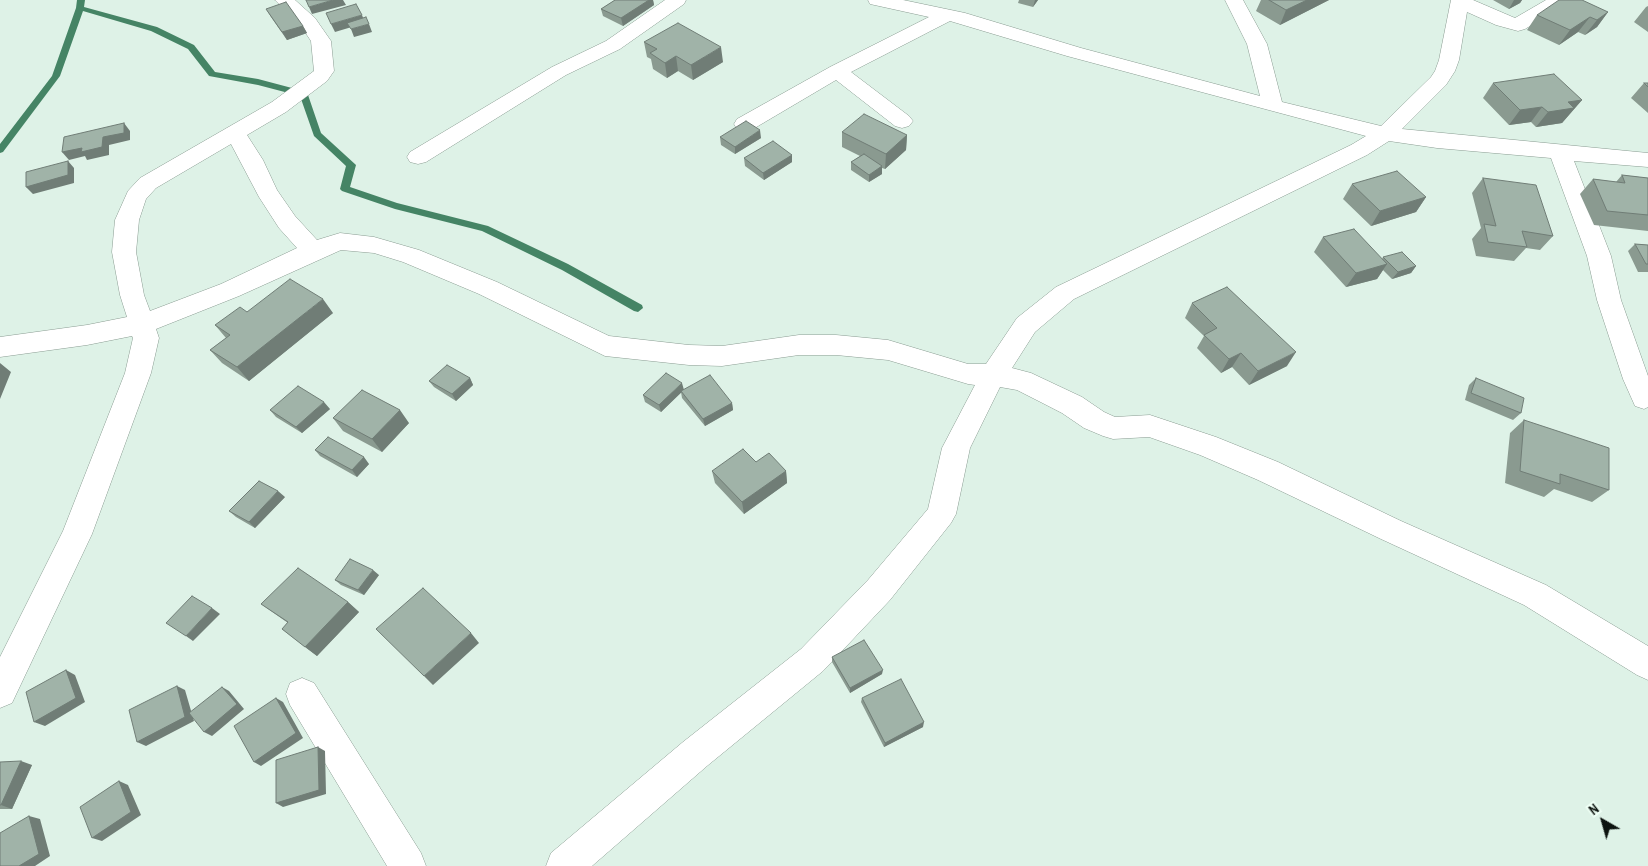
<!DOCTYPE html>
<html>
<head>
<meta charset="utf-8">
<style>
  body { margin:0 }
  #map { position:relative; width:1648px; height:866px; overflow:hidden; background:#def2e7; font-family:"Archivo Narrow",sans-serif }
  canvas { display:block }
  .north { position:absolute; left:1578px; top:796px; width:50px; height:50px; -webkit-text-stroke:4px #eefff5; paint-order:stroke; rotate:322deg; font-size:14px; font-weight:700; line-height:20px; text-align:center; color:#0d1410 }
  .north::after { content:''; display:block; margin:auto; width:18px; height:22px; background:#0d1410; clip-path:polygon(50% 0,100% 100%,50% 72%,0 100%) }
</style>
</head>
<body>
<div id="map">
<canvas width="1648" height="866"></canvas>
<div class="north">N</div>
</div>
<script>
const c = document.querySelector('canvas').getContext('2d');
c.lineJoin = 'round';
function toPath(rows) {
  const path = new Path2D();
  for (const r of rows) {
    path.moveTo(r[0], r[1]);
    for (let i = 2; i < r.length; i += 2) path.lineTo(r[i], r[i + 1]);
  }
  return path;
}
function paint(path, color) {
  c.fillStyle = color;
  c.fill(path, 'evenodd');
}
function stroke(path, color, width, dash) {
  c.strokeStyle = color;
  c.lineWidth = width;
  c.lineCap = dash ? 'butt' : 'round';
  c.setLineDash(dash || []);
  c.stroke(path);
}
paint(toPath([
  [77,0,85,0,84,7,157,27,194,45,215,72,258,79,307,92,321,133,356,165,350,187,397,203,488,226,568,264,642,305,643,308,638,312,634,311,562,270,482,231,395,209,342,191,340,189,346,166,314,136,300,96,258,85,209,76,188,49,151,31,83,11,60,76,3,152,0,153,0,144,52,76,76,8,77,0]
]), '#458465');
const minor = toPath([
  [275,0,295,0,315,18,331,41,334,71,327,81,286,112,247,135,263,160,277,190,295,216,317,240,340,233,374,237,419,250,497,282,609,336,689,345,722,346,799,335,836,335,888,340,968,364,986,364,1017,318,1056,287,1351,145,1366,136,1067,56,950,21,851,72,909,116,913,121,909,126,902,128,895,126,836,80,753,129,745,131,737,129,734,124,737,119,830,67,929,17,870,4,868,0,903,0,965,13,1081,48,1260,96,1247,44,1225,0,1243,0,1267,44,1282,102,1381,126,1431,77,1435,71,1439,60,1451,0,1473,0,1515,18,1546,0,1568,0,1566,4,1525,29,1518,31,1496,25,1467,12,1459,60,1455,71,1446,85,1402,129,1648,153,1648,167,1574,161,1611,256,1621,300,1648,376,1648,407,1644,409,1635,406,1623,379,1597,300,1587,256,1551,158,1437,148,1389,141,1367,155,1074,299,1035,332,1012,368,1031,373,1082,397,1104,412,1115,417,1150,415,1216,437,1278,462,1401,521,1546,585,1648,646,1648,680,1637,675,1524,605,1381,539,1258,480,1200,455,1149,437,1113,439,1103,436,1084,428,1062,413,1017,390,1000,387,970,448,956,514,951,523,890,600,823,671,707,766,592,866,546,866,551,853,683,742,801,649,868,580,928,509,942,448,975,385,968,384,888,360,836,355,799,355,722,366,689,365,605,356,479,294,403,262,374,253,341,250,239,296,156,329,159,338,151,373,92,534,12,703,0,708,0,657,63,531,125,373,133,338,132,336,87,345,0,357,0,337,87,325,127,317,120,295,112,252,115,220,128,191,140,178,272,102,314,71,311,41,301,26,275,0],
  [231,144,259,197,279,228,297,248,221,284,150,311,144,295,136,252,139,220,146,199,156,188,231,144],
  [665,0,686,0,684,4,620,49,566,75,426,162,418,164,410,162,407,157,410,152,552,67,606,41,665,0],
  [302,678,314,683,421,853,426,866,387,866,290,705,286,694,290,683,302,678]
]);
stroke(minor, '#8a9c92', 1);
paint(minor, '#fff');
paint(toPath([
  [615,0,653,0,654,5,623,26,603,16,601,9],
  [1019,0,1038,0,1033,7,1018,3],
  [1261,0,1329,0,1280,25,1256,11],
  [1493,0,1522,0,1520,3,1509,9],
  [1648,6,1648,32,1634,22,1646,7],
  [266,9,303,26,307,33,287,40,271,17],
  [1608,12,1597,27,1585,35,1578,32,1559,45,1527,30,1537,15],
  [644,42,723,62,693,80,678,71,667,78,653,69,651,59,647,57],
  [1493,83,1582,100,1562,123,1536,127,1531,122,1509,125,1483,98],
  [1644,83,1648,83,1648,113,1631,98],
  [842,132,907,135,906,150,885,169,882,168,882,174,869,182,851,170,851,162,860,156,842,147],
  [720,137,761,138,735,154,721,145],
  [792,155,792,162,764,180,745,166,744,158],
  [1622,175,1648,178,1648,231,1594,225,1580,194,1593,179,1616,182],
  [1483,178,1553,236,1540,250,1526,248,1514,261,1476,256,1472,239,1481,228,1472,193],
  [1352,184,1426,197,1416,212,1371,226,1343,199],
  [1323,237,1382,259,1383,257,1416,266,1411,273,1392,279,1383,270,1377,279,1346,287,1314,252],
  [1635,244,1648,245,1648,272,1638,272,1628,251],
  [1192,303,1287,366,1249,385,1232,367,1221,373,1197,348,1204,336,1185,318],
  [247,312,333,313,249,381,222,363,210,350,226,338,215,325],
  [470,378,473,385,456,401,434,387,429,381],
  [1476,378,1521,413,1513,420,1465,400,1469,385],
  [684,390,732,403,733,410,705,426,682,398,681,392,661,412,645,402,643,395],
  [330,409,302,433,276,417,270,410],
  [333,418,409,423,382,452,343,431],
  [1524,420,1609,490,1592,502,1554,489,1544,497,1505,483,1510,433],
  [315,450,369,464,357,477,320,456],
  [756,462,786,471,787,483,744,514,715,483,712,471],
  [285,497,255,528,236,517,229,511],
  [379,575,364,595,341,585,335,580],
  [348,602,359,612,317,656,282,629,288,623,261,604],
  [832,657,882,674,850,693,832,662],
  [862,698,923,727,884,747,861,702],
  [0,762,32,765,12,809,0,809]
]), '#8a9a90');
paint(toPath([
  [333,0,343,0,346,5,312,14,309,7],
  [649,0,653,0,654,5,623,26,621,18],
  [1035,0,1038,0,1033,7],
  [1307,0,1329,0,1280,25,1286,10],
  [1514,0,1522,0,1520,3,1509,9],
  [1608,12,1597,27,1585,35,1597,20],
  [362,15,365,23,335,32,331,24],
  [1590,17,1578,32,1559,45,1570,30],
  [369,24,372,32,354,37,351,29],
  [303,26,307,33,287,40,282,32],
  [721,47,723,62,693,80,691,65],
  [676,56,678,71,667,78,665,63],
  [1582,100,1562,123,1536,127,1548,112,1568,102],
  [1542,107,1531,122,1509,125,1520,110],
  [124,123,130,131,130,140,109,145,109,155,87,160,85,156,69,160,62,152,103,137],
  [760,130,761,138,735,154,735,147],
  [907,135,906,150,885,169,886,154],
  [792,155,792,162,764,180,763,173],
  [68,161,74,168,74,183,33,194,26,187],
  [882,166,882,174,869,182,869,175],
  [1426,197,1416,212,1371,226,1380,211],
  [1387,264,1377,279,1346,287,1356,273],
  [1416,266,1411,273,1392,279,1398,272],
  [323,299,333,313,249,381,237,367],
  [1296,352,1287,366,1249,385,1258,371],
  [1241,353,1232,367,1221,373,1229,359],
  [0,363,11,372,0,399],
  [470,378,473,385,456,401,452,394],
  [682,383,684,390,661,412,659,405],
  [324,402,330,409,302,433,296,427],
  [732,403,733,410,705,426,703,419],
  [400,410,409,423,382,452,372,439],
  [364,457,369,464,357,477,352,470],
  [786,471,787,483,744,514,742,502],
  [278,491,285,497,255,528,249,522],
  [373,570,379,575,364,595,358,590],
  [348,602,359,612,317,656,305,647],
  [212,608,220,614,193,641,186,636],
  [471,633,479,643,433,685,424,676],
  [66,670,75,675,85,702,45,726,34,722],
  [883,670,882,674,850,693,850,688],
  [177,686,185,690,194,721,146,746,137,742],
  [222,687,229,691,244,709,212,736,204,732],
  [276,698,283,702,303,738,261,766,254,762],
  [924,722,923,727,884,747,885,743],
  [318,747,325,751,326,794,283,807,276,803],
  [21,761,32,765,12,809,1,805],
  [119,781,128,785,141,815,102,841,92,838],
  [29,816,40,819,50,856,35,866,19,866]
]), '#707d76');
const building = toPath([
  [306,0,333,0,309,7,306,0],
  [615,0,649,0,621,18,601,9,615,0],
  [1269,0,1307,0,1286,10,1269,0],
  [1559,0,1582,0,1608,12,1597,20,1590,17,1570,30,1537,15,1559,0],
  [286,2,303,26,282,32,266,9,286,2],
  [356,4,362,15,331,24,326,13,356,4],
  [366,17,369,24,351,29,347,23,366,17],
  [678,23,721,47,691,65,676,56,665,63,650,53,657,49,644,42,678,23],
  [1554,74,1582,100,1568,102,1574,108,1548,112,1542,107,1520,110,1493,83,1554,74],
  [1644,83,1648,83,1648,87,1644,83],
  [864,114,907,135,886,154,842,132,864,114],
  [746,121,760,130,735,147,720,137,746,121],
  [124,123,124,133,103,137,102,147,81,152,82,148,62,152,64,137,124,123],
  [773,141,792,155,763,173,744,158,773,141],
  [864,154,882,166,869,175,851,162,864,154],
  [68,161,68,175,26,187,26,172,68,161],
  [1397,171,1426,197,1380,211,1352,184,1397,171],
  [1622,175,1648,178,1648,215,1607,211,1593,179,1625,183,1622,175],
  [1483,178,1536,185,1553,236,1522,231,1527,247,1488,242,1484,224,1496,226,1483,178],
  [1354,229,1387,264,1356,273,1323,237,1354,229],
  [1635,244,1648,245,1648,264,1646,264,1635,244],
  [1402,252,1416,266,1398,272,1383,257,1402,252],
  [290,279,323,299,237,367,210,350,230,335,215,325,240,307,247,312,290,279],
  [1227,287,1296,352,1258,371,1241,353,1229,359,1204,335,1217,328,1192,303,1227,287],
  [447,365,470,378,452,394,429,381,447,365],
  [666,373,682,383,659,405,643,395,666,373],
  [710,375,732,403,703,419,681,391,710,375],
  [1476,378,1524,398,1521,413,1471,393,1476,378],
  [298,386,324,402,296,427,270,410,298,386],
  [362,390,400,410,372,439,333,418,362,390],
  [1524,420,1609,448,1609,490,1560,474,1560,484,1520,471,1524,420],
  [328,437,364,457,352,470,315,450,328,437],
  [743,449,756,462,769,453,786,471,742,502,712,471,743,449],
  [259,481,278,491,249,522,229,511,259,481],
  [350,559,373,570,358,590,335,580,350,559],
  [298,568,348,602,305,647,282,629,288,622,261,604,298,568],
  [423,588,471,633,424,676,376,629,423,588],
  [192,596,212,608,186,636,166,623,192,596],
  [864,640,883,670,850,688,832,657,864,640],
  [66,670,76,698,34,722,26,692,66,670],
  [901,679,924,722,885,743,862,698,901,679],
  [177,686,185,717,137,742,129,710,177,686],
  [222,687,237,704,204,732,189,713,222,687],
  [276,698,296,733,254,762,234,726,276,698],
  [318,747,319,790,276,803,276,760,318,747],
  [21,761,1,805,0,805,0,762,21,761],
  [119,781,131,812,92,838,80,807,119,781],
  [29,816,39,854,19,866,0,866,0,833,29,816]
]);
paint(building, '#a0b3a8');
stroke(building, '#707d76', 1);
</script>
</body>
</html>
